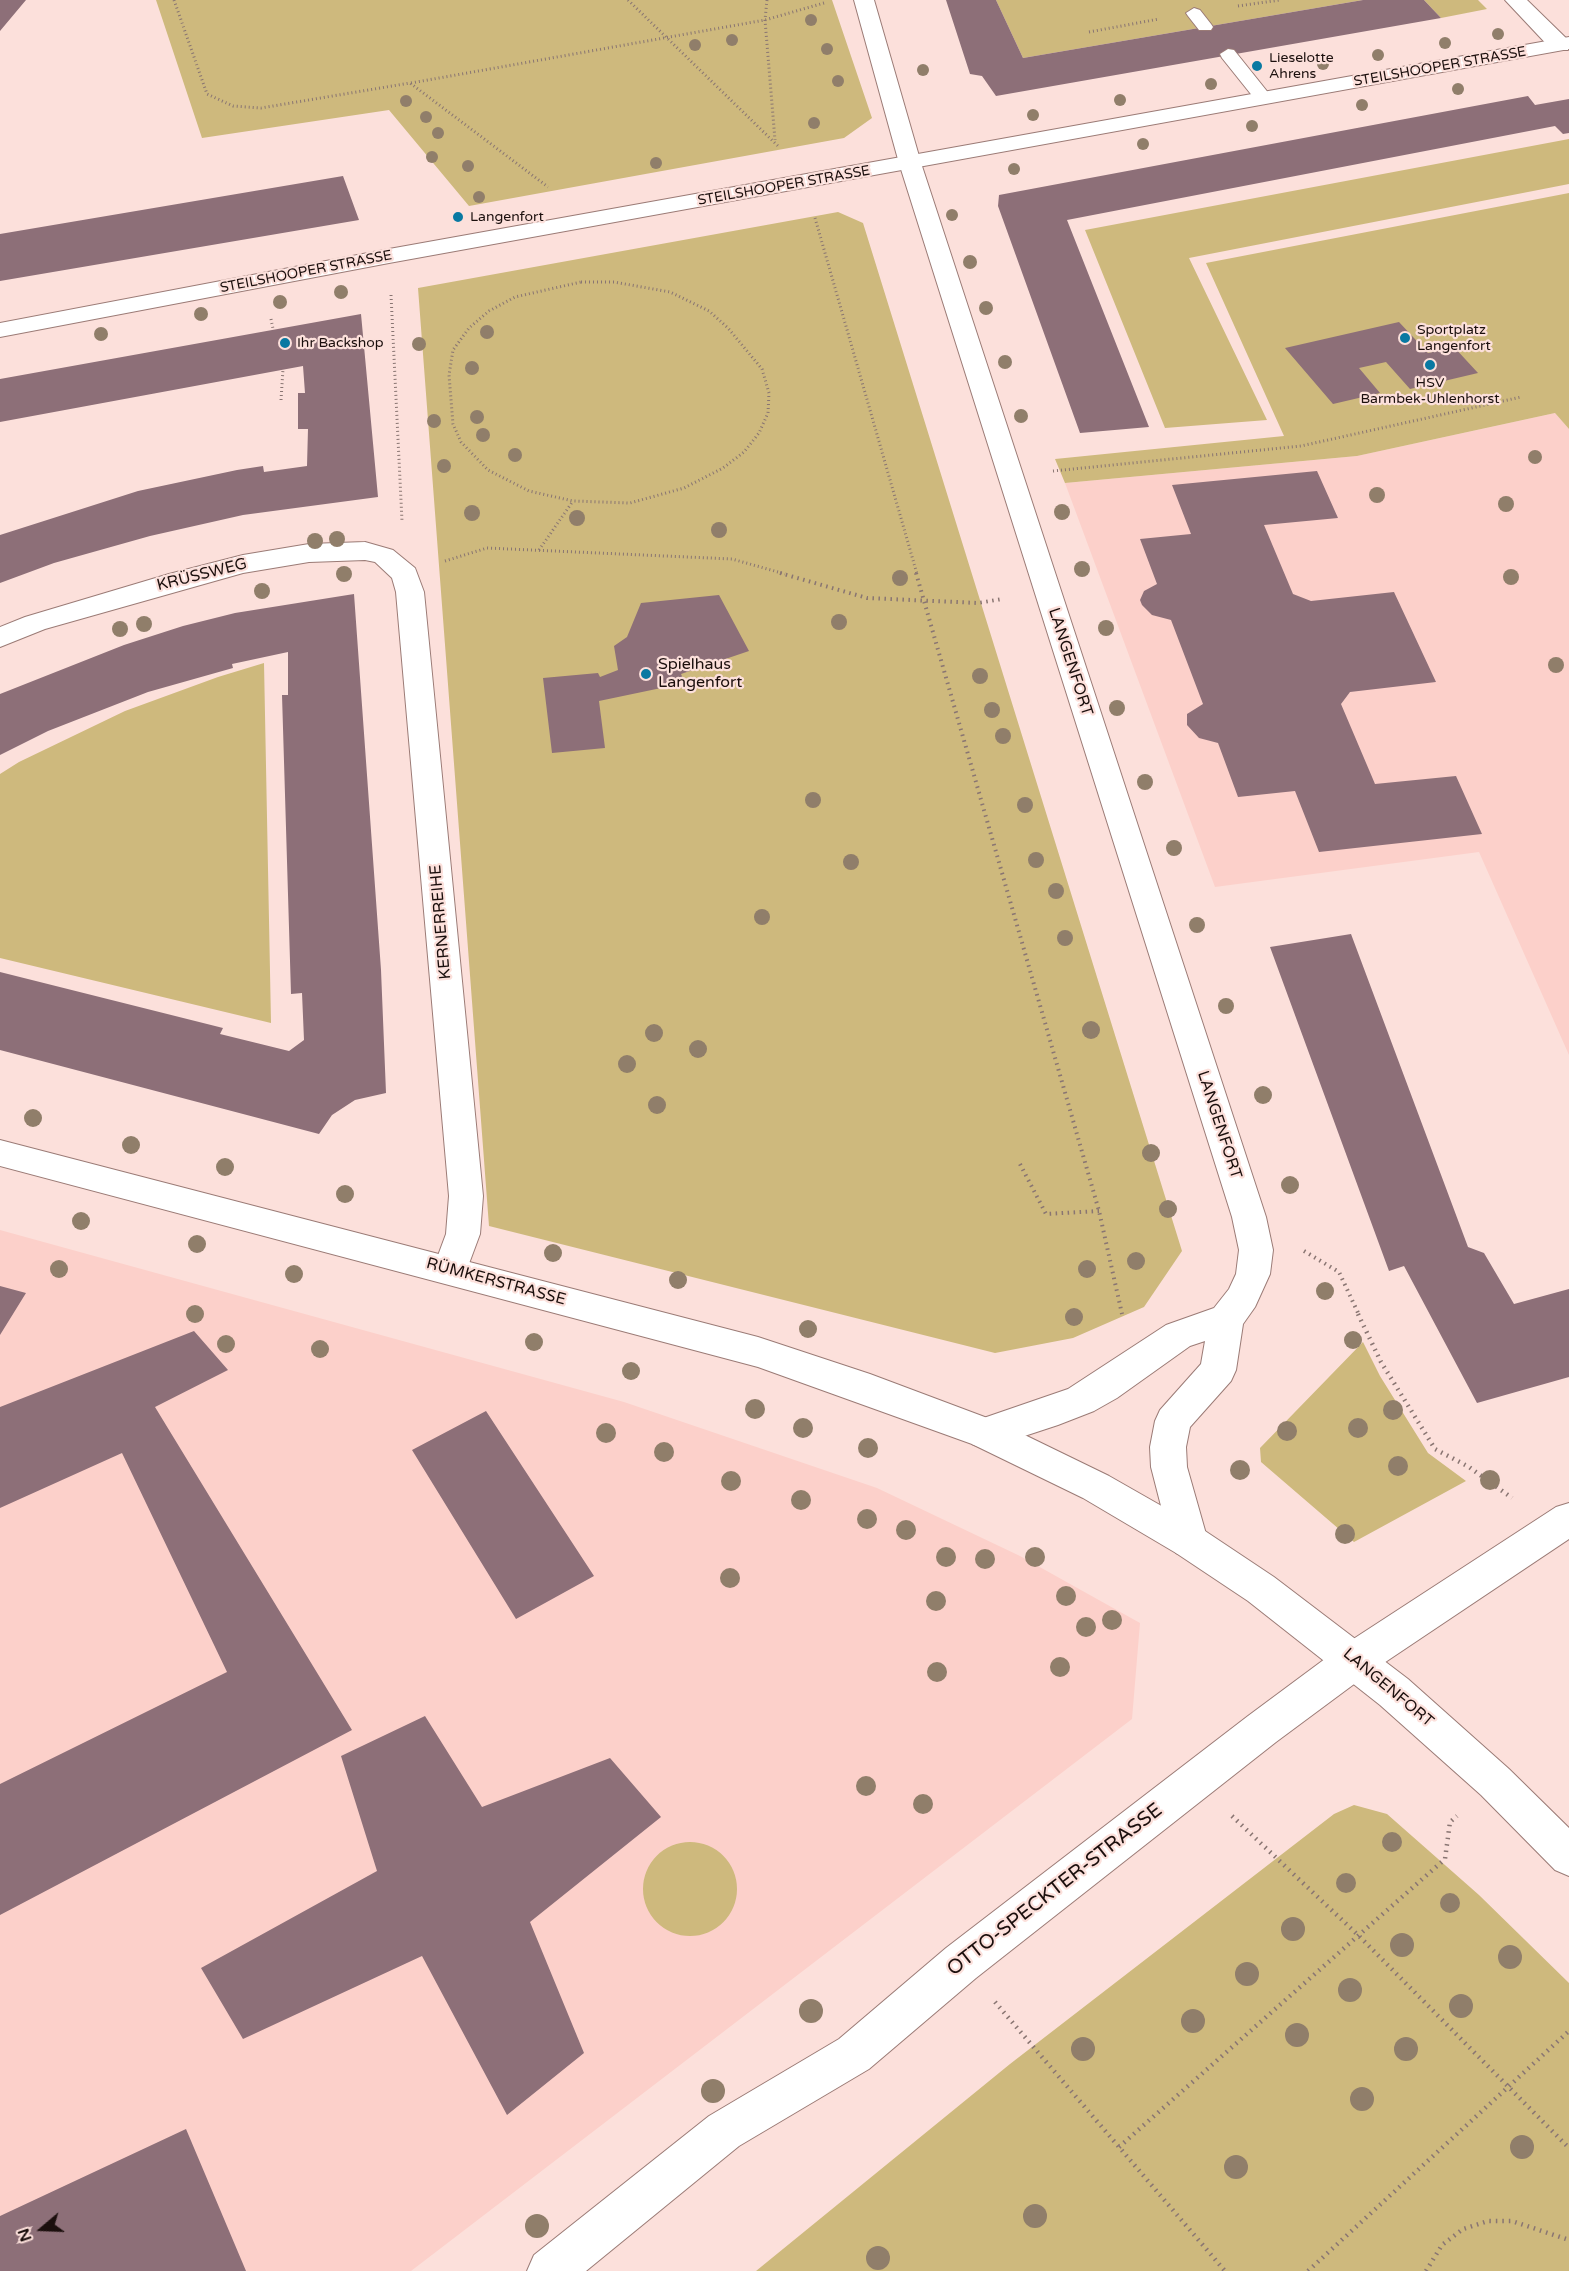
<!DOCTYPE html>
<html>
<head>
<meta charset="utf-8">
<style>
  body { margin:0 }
  #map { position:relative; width:1569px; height:2271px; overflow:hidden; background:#fce0db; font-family:"Varela Round",sans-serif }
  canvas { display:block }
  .north { position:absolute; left:12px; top:2199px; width:60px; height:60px; -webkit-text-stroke:4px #fce0db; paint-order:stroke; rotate:251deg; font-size:16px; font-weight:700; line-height:24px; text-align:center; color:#1b0f0d }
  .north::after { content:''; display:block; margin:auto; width:21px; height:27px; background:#1b0f0d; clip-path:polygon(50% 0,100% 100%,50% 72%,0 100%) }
</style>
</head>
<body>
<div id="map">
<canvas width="1569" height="2271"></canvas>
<div class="north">N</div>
</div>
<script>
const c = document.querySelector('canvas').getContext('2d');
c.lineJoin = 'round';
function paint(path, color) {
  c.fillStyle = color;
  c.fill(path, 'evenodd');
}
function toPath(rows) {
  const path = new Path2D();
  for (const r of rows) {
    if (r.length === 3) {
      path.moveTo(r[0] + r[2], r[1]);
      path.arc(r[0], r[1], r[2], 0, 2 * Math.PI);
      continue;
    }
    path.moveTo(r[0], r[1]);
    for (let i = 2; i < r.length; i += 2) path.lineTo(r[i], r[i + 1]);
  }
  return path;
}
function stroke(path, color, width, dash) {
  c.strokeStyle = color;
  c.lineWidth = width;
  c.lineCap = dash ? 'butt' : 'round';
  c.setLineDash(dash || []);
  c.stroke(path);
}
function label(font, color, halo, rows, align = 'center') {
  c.font = font + ' "Varela Round",sans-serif';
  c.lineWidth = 4.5;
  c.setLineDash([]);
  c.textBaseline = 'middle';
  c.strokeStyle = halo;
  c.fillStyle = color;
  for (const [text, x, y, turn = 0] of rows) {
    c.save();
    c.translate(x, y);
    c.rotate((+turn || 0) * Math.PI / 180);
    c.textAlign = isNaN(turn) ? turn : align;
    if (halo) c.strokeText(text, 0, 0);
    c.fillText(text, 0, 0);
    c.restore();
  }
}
paint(toPath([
  [1555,413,1569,429,1569,1055,1479,852,1215,887,1065,483,1357,456],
  [0,1230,624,1402,877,1488,1020,1556,1140,1623,1132,1719,411,2271,0,2271]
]), '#fcd0ca');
paint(toPath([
  [156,0,832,0,872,118,844,138,469,206,389,110,202,138],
  [996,0,1363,0,1023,58],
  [1424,0,1478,0,1487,9,1441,18],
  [1569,139,1569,184,1189,258,1267,420,1165,428,1085,230],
  [1569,193,1569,429,1555,413,1357,456,1065,483,1055,459,1284,436,1206,263],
  [838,212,863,223,1182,1251,1144,1307,1073,1338,995,1353,489,1226,418,288],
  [264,663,271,1023,0,958,0,774,19,762,125,711,218,677],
  [1363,1342,1380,1376,1428,1453,1466,1481,1354,1542,1261,1462,1260,1448],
  [1354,1805,1387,1814,1479,1895,1569,1983,1569,2271,756,2271,1010,2064,1334,1814],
  [690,1889,47]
]), '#ceb97d');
paint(toPath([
  [0,0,26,0,0,31],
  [946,0,996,0,1023,58,1363,0,1424,0,1441,18,996,96,982,76,970,74],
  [1528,96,1535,105,1569,99,1569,133,1563,134,1555,126,1067,220,1149,427,1080,433,998,206,999,195],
  [343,176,359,220,0,281,0,234],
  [361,314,378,497,243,515,150,536,54,563,0,583,0,535,138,491,237,470,263,466,264,472,307,466,308,429,298,429,298,393,305,393,303,366,0,422,0,379],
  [1399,322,1428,353,1454,347,1478,373,1410,389,1386,362,1359,368,1380,393,1333,404,1285,348],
  [1317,471,1338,518,1264,525,1293,594,1311,601,1394,592,1436,682,1350,692,1341,704,1375,784,1456,776,1482,834,1319,852,1295,791,1238,797,1218,743,1199,738,1187,725,1187,714,1203,704,1171,620,1152,615,1142,605,1140,600,1144,591,1157,584,1140,539,1191,534,1172,485],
  [354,594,381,970,386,1093,355,1100,332,1115,319,1134,0,1050,0,972,223,1028,220,1034,289,1051,304,1040,302,993,291,994,282,695,288,695,288,652,232,664,233,668,148,692,48,731,0,755,0,694,124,645,183,626,235,613],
  [719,595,749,651,681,674,685,683,599,701,605,748,552,753,543,678,598,673,600,677,618,670,614,646,627,637,641,603],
  [1351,934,1468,1247,1484,1253,1514,1304,1569,1289,1569,1377,1477,1403,1404,1266,1389,1271,1270,947],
  [0,1286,26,1293,0,1335],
  [194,1331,228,1370,155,1407,352,1730,0,1915,0,1784,227,1672,122,1453,0,1508,0,1407],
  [486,1411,594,1576,516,1619,412,1450],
  [425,1716,482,1807,610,1758,661,1817,530,1922,584,2053,507,2115,422,1956,243,2039,201,1968,377,1871,341,1756],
  [186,2129,246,2271,0,2271,0,2216]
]), '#8d6f78');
const lane = toPath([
  [1194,8,1200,10,1211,24,1213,27,1211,30,1199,30,1188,16,1186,13,1194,8],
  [1228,49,1234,50,1270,95,1272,99,1270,103,1258,103,1222,58,1220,54,1228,49]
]);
const street = toPath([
  [854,0,874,0,921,163,1266,1217,1273,1250,1270,1274,1255,1307,1243,1324,1236,1370,1231,1381,1190,1427,1186,1447,1187,1467,1208,1541,1202,1553,1189,1558,1176,1553,1170,1541,1151,1467,1150,1447,1155,1421,1160,1410,1201,1364,1205,1341,1190,1346,1117,1398,1094,1411,1058,1425,985,1449,972,1444,967,1433,972,1422,1068,1389,1166,1325,1214,1308,1229,1289,1236,1274,1239,1250,1232,1217,899,163,854,0],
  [1505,0,1527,0,1568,40,1568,50,1552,50,1505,0],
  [365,542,393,550,415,568,424,592,483,1196,480,1234,467,1269,462,1279,450,1283,438,1279,433,1269,446,1234,449,1196,396,592,392,578,375,562,365,560,309,562,243,573,45,629,0,647,0,627,25,617,169,574,243,555,309,544,365,542],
  [1569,1503,1569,1539,1369,1673,1276,1742,976,1978,869,2069,739,2146,586,2271,527,2271,534,2255,709,2116,839,2039,946,1948,1248,1716,1341,1647,1556,1507,1569,1503]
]);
const secondary = toPath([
  [1569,37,1569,49,389,263,0,337,0,323,389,249,1569,37],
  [0,1140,758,1337,870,1374,998,1422,1109,1476,1202,1529,1274,1577,1408,1679,1509,1769,1569,1828,1569,1876,1555,1870,1481,1795,1380,1705,1248,1601,1176,1553,1083,1498,972,1444,758,1367,0,1166,0,1140]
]);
stroke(lane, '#9b7b76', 2);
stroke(street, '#9b7b76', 2);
stroke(secondary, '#9b7b76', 2);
stroke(toPath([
  [174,0,207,94,233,106,261,108,410,83,548,187],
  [628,0,778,146],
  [767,0,765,20,775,140],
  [1238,6,1280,0],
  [1089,32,1159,19],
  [411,83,765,20,824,3],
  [815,218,917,574],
  [581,282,614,282,670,292,709,311,728,328,762,369,769,393,768,413,759,433,744,452,723,468,684,488,630,503,573,501,529,491,488,470,461,442,453,424,449,375,453,350,469,328,489,311,515,297,581,282],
  [391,295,402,521],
  [271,319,273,329],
  [281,400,283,369],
  [1053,471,1301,446,1521,397],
  [539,550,573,501],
  [445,561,487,548,732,559,785,574]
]), '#897572', 3, [1, 3]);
stroke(toPath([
  [780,573,867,598,978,603,1002,599],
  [916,573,1099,1211,1122,1314],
  [1020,1164,1046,1214,1099,1211],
  [1304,1251,1339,1272,1359,1315]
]), '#897572', 4, [1.5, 4.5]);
stroke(toPath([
  [1358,1314,1381,1362,1435,1449,1469,1467,1512,1498],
  [1232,1816,1359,1936,1569,2148],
  [995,2002,1225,2271],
  [1119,2147,1445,1859,1450,1822,1457,1816],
  [1308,2271,1569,2031],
  [1426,2271,1442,2245,1463,2229,1488,2221,1512,2221,1569,2240]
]), '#897572', 4.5, [1.5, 5]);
paint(lane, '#fff');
paint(street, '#fff');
paint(secondary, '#fff');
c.fillStyle = '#907e6a';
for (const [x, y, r] of [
  [811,20,6],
  [1498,34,6],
  [732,40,6],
  [1445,43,6],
  [695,45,6],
  [827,49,6],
  [1378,55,6],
  [1323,64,6],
  [923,70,6],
  [838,81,6],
  [1211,84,6],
  [1458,89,6],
  [1120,100,6],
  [406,101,6],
  [1362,105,6],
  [1033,115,6],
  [426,117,6],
  [814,123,6],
  [1252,126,6],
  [438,133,6],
  [1143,144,6],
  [432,157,6],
  [656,163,6],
  [468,166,6],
  [1014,169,6],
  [479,197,6],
  [952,215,6],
  [970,262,7],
  [341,292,7],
  [280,302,7],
  [986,308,7],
  [201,314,7],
  [487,332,7],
  [101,334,7],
  [419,344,7],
  [1005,362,7],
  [472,368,7],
  [1021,416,7],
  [477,417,7],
  [434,421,7],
  [483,435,7],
  [515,455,7],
  [1535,457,7],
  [444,466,7],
  [1377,495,8],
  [1506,504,8],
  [1062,512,8],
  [472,513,8],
  [577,518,8],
  [719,530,8],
  [337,539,8],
  [315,541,8],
  [1082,569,8],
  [344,574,8],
  [1511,577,8],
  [900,578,8],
  [262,591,8],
  [839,622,8],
  [144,624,8],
  [1106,628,8],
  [120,629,8],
  [1556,665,8],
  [980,676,8],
  [1117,708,8],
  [992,710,8],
  [1003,736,8],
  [1145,782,8],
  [813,800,8],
  [1025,805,8],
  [1174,848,8],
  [1036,860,8],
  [851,862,8],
  [1056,891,8],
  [762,917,8],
  [1197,925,8],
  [1065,938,8],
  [1226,1006,8],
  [1091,1030,9],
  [654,1033,9],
  [698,1049,9],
  [627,1064,9],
  [1263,1095,9],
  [657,1105,9],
  [33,1118,9],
  [131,1145,9],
  [1151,1153,9],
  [225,1167,9],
  [1290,1185,9],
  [345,1194,9],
  [1168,1209,9],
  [81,1221,9],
  [197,1244,9],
  [553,1253,9],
  [1136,1261,9],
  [59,1269,9],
  [1087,1269,9],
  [294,1274,9],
  [678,1280,9],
  [1325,1291,9],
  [195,1314,9],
  [1074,1317,9],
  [808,1329,9],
  [1353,1340,9],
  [534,1342,9],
  [226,1344,9],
  [320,1349,9],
  [631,1371,9],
  [755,1409,10],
  [1393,1410,10],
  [803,1428,10],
  [1358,1428,10],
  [1287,1431,10],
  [606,1433,10],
  [868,1448,10],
  [664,1452,10],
  [1398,1466,10],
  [1240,1470,10],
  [1490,1480,10],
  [731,1481,10],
  [801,1500,10],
  [867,1519,10],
  [906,1530,10],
  [1345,1534,10],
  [946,1557,10],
  [1035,1557,10],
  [985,1559,10],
  [730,1578,10],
  [1066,1596,10],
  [936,1601,10],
  [1112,1620,10],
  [1086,1627,10],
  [1060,1667,10],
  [937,1672,10],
  [866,1786,10],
  [923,1804,10],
  [1392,1842,10],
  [1346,1883,10],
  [1450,1903,10],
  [1293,1929,12],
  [1402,1945,12],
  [1510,1957,12],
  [1247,1974,12],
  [1350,1990,12],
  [1461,2006,12],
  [811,2011,12],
  [1193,2021,12],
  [1297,2035,12],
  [1083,2049,12],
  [1406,2049,12],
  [713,2091,12],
  [1362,2099,12],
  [1522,2147,12],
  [1236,2167,12],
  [1035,2216,12],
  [537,2226,12],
  [878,2258,12]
]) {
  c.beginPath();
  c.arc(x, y, r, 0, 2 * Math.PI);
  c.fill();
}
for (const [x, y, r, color] of [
  [1257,66,6,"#0979a2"],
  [458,217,6,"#0979a2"],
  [1405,338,6,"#0979a2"],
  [285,343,6,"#0979a2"],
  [1430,365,6,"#0979a2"],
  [646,674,6,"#0979a2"]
]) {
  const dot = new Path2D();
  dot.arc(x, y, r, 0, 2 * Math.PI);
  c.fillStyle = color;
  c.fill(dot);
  stroke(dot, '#fce0db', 2);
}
label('14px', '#1b0f0d', '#fce0db', [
  ["Lieselotte",1269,58],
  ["Ahrens",1269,74],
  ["Langenfort",470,217],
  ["Sportplatz",1417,330],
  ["Langenfort",1417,346],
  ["Ihr Backshop",297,343],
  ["HSV",1430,383,"center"],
  ["Barmbek-Uhlenhorst",1430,399,"center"]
], 'left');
label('14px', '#1b0f0d', '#fce0db', [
  ["STEILSHOOPER STRASSE",1440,67,-10],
  ["STEILSHOOPER STRASSE",784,186,-10],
  ["STEILSHOOPER STRASSE",306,272,-11]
]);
label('16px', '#1b0f0d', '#fce0db', [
  ["KRÜSSWEG",202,575,-14],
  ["LANGENFORT",1070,662,72],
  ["KERNERREIHE",441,922,-95],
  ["LANGENFORT",1219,1125,72],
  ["RÜMKERSTRASSE",496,1282,15],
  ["LANGENFORT",1388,1688,40]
]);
label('16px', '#1b0f0d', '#fce0db', [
  ["Spielhaus",658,665],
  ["Langenfort",658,683]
], 'left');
label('20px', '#1b0f0d', '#fce0db', [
  ["OTTO-SPECKTER-STRASSE",1055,1890,-38]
]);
</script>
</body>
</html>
